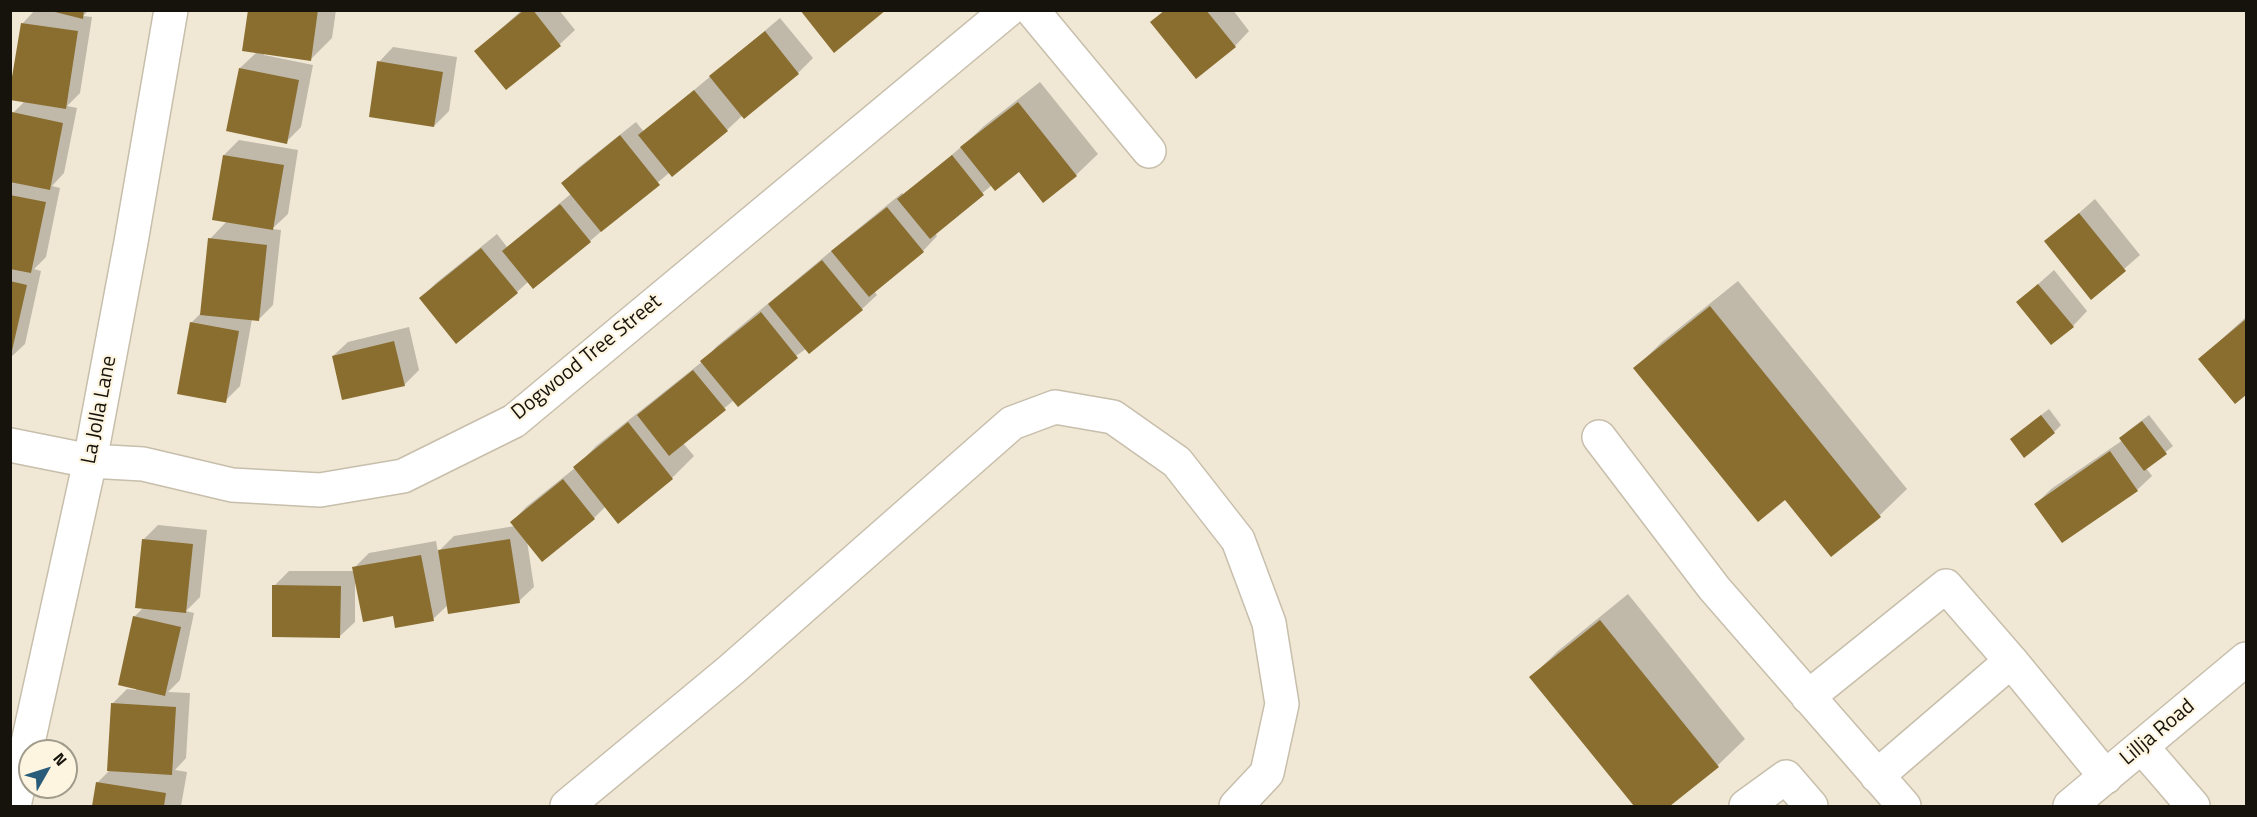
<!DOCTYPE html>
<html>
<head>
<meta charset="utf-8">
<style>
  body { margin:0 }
  #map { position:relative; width:2257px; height:817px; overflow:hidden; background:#f0e7d4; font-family:"Titillium Web",sans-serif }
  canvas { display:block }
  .frame { position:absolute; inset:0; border:12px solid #16130c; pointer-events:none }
  .north { position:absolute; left:18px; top:739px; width:60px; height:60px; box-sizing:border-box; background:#fef5e1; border:2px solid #a19b8c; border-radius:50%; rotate:51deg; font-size:16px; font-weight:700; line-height:24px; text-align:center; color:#16130c }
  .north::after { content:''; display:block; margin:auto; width:21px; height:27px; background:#295c79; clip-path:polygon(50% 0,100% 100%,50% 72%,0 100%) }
</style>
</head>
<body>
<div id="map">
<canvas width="2257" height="817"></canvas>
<div class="frame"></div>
<div class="north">N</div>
</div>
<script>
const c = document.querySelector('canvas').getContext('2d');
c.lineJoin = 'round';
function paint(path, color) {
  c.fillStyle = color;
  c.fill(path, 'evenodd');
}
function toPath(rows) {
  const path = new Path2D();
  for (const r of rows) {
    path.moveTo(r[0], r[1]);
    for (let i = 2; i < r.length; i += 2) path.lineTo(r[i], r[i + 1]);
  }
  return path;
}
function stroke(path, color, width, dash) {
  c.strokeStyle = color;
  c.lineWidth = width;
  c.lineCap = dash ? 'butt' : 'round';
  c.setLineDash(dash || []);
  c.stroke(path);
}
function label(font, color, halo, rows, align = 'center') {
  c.font = font + ' "Titillium Web",sans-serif';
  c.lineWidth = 4.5;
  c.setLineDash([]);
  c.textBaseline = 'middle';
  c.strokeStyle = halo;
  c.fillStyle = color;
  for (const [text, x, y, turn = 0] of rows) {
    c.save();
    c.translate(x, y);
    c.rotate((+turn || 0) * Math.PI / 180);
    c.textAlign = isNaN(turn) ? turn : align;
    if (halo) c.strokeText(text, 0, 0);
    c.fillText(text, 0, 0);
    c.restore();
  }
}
paint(toPath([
  [35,10,89,10,83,16,92,17,80,93,67,106,77,108,64,173,52,186,60,188,46,257,34,269,41,271,25,344,10,358,10,126,13,113,25,101,23,23],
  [249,10,336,10,332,38,311,59,264,53,264,55,313,65,301,127,286,142,240,68,257,52],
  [522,10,559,10,575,30,560,44,506,88,476,51],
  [1164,10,1233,10,1249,31,1235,46],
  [780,18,813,58,798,73,744,117,743,115,727,130,670,172,590,241,529,281,517,292,421,298,436,283,497,234,507,247,572,193,563,183,578,168,636,122,644,132],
  [393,47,457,57,449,111,434,126,379,62],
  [1040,82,1098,154,1076,175,1019,170,992,185,935,233,937,236,923,251,874,291,877,295,862,309,734,400,683,443,694,456,672,478,619,521,606,506,594,518,527,541,534,587,519,601,448,605,433,619,394,615,355,583,355,622,340,636,274,586,289,571,354,571,354,568,369,553,436,541,438,552,454,536,515,526,512,522,526,507,575,468,596,446,703,361,717,346,848,237,902,193,904,195,967,142,984,126],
  [239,140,298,150,288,214,272,229,281,230,273,305,258,320,252,319,240,386,225,401,191,323,202,312,210,239,227,221,224,155],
  [2095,199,2140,255,2091,298,2046,242],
  [2054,270,2087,311,2073,326,2018,302],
  [1738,281,1907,489,1880,515,1831,555,1785,498,1635,368,1662,342],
  [2246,317,2246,393,2236,402,2200,359],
  [409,327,419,370,404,385,333,356,348,342],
  [2049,409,2061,425,2054,432,2019,432],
  [2149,415,2173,446,2146,468,2152,476,2137,490,2036,504,2051,489,2123,440,2121,438,2128,431],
  [158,525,207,530,200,597,186,611,194,613,180,680,168,692,190,693,186,758,175,770,187,772,181,806,94,806,98,782,109,771,112,704,127,689,136,690,134,617,144,607,143,540],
  [1628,594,1745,739,1718,765,1667,806,1636,806,1531,677,1558,651]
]), '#0003');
paint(toPath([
  [47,10,84,10,83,19],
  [248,10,318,10,311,61,242,51],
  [524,10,533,10,561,46,506,90,474,51],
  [800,10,886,10,834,53],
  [1165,10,1206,10,1236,47,1196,79,1150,22],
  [21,23,78,31,66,109,10,100,10,89],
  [765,31,799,74,744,119,709,76],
  [377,61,443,72,434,127,369,117],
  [239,68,299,80,287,144,226,131],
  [694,90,728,131,672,177,638,135],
  [1018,102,1077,176,1043,203,1019,172,995,191,960,147],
  [12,112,63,123,50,190,10,182],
  [620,135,660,185,601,232,561,183],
  [223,155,284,165,273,230,212,220],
  [952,155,984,195,930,239,897,199],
  [10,195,46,202,31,273,10,269],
  [560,204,591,242,533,289,502,251],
  [887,207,924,252,869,297,831,251],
  [2079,213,2126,271,2091,300,2044,241],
  [208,238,267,245,259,321,200,315],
  [481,248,518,293,456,344,419,298],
  [822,260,863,310,809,354,768,304],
  [10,281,27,285,11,355,10,355],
  [2038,284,2074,327,2051,345,2016,302],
  [1710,306,1881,517,1831,557,1785,500,1758,522,1633,368],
  [761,312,798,358,738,407,700,361],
  [2246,319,2246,395,2235,404,2198,359],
  [190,322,239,331,226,403,177,394],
  [394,341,405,386,342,400,332,356],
  [693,370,726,410,669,456,637,415],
  [2041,415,2055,433,2024,458,2010,439],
  [2142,421,2167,454,2144,471,2119,438],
  [628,422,673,479,618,524,573,467],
  [2110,451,2138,491,2062,543,2034,504],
  [563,479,595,519,542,562,510,522],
  [142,539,193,544,186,613,135,608],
  [510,539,520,603,448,614,438,550],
  [421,555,434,621,395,628,393,616,363,622,352,567],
  [272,585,341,586,340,638,272,637],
  [133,616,181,627,165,696,118,685],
  [1600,620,1719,767,1670,806,1634,806,1529,677],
  [111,703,176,707,172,775,107,771],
  [96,782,166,793,164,806,92,806]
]), '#896e2f');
const minor = toPath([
  [1032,10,1149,151],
  [1599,437,1714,588,1904,806],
  [10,445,90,461,143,464,232,485,320,490,403,476,514,421,1008,10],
  [1808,697,1946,586,2011,661],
  [2142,747,2193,806],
  [1877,776,2011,661,2106,777],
  [14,806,90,461,131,242,171,10],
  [567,806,731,670,1012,423,1055,407,1113,417,1177,462,1238,540,1269,623,1282,704,1267,773,1236,806],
  [1746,806,1786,777,1811,806],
  [2070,806,2246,659]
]);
stroke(minor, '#c7beab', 36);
stroke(minor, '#fff', 33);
label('21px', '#16130c', '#fef5e1', [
  ["Dogwood Tree Street",587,358,-39],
  ["La Jolla Lane",100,410,-79],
  ["Lillja Road",2158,733,-40]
]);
</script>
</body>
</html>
